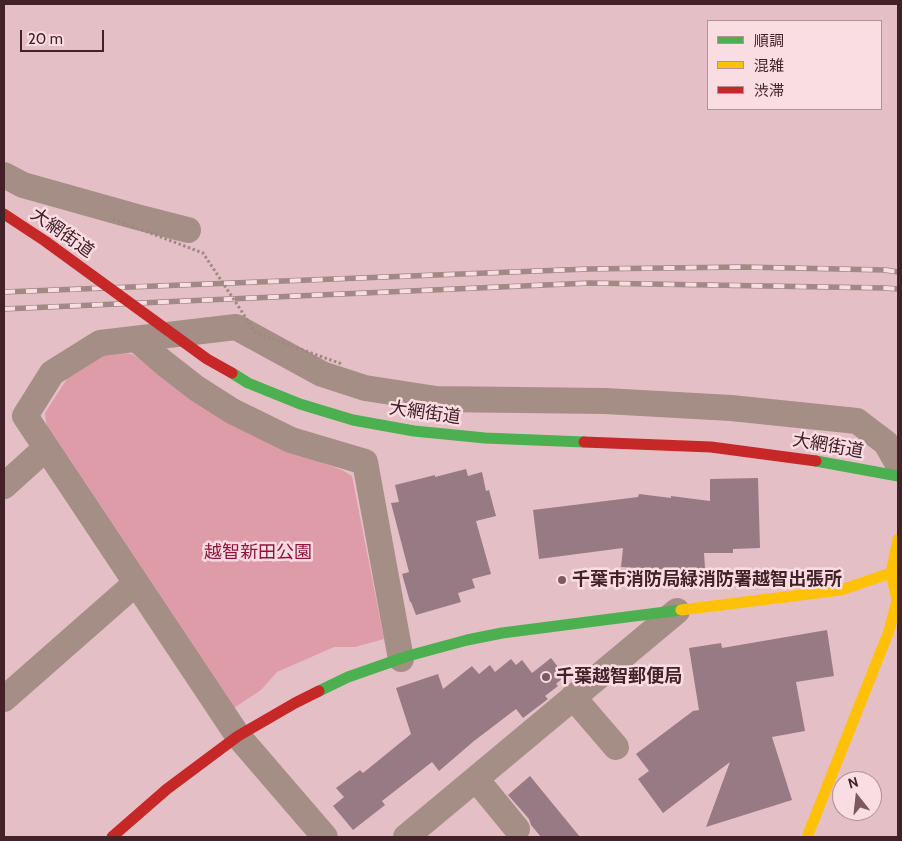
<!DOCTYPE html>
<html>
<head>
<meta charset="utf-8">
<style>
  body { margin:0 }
  #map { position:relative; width:902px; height:841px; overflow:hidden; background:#e5bfc6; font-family:Cabin,"Noto Sans JP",sans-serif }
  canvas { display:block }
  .frame { position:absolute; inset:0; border:5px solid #432128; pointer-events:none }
  .legend { position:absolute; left:707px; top:20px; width:175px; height:90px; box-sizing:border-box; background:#f9dde2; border:1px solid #b09298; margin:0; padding:6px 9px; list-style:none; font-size:15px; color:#432128 }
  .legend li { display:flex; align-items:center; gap:10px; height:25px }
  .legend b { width:25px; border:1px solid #b09298 }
  .north { position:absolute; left:832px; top:771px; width:50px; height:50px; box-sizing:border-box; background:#f9dde2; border:1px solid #b09298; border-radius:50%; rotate:344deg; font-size:14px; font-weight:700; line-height:20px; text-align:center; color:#432128 }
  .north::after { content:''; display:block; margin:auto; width:18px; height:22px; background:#7c585f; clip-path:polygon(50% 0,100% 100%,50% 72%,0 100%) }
  .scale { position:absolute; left:20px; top:30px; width:84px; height:22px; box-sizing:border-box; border:2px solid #432128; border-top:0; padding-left:6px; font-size:15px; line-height:18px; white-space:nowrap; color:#432128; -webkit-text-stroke:4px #f9dde2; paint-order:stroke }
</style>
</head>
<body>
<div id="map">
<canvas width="902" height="841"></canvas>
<div class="frame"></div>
<ul class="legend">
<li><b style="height:6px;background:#4caf50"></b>順調</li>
<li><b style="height:6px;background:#ffc107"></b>混雑</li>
<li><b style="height:6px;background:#c62828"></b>渋滞</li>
</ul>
<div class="north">N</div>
<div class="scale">20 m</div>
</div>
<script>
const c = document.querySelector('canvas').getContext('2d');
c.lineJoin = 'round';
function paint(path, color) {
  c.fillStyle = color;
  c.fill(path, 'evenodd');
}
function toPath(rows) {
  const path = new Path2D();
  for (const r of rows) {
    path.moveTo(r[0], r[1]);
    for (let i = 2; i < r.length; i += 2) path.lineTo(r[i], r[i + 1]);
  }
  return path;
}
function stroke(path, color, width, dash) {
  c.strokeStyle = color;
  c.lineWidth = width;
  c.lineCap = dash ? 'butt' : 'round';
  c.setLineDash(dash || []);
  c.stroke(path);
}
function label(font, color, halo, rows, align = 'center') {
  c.font = font + ' Cabin,"Noto Sans JP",sans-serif';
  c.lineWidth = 5;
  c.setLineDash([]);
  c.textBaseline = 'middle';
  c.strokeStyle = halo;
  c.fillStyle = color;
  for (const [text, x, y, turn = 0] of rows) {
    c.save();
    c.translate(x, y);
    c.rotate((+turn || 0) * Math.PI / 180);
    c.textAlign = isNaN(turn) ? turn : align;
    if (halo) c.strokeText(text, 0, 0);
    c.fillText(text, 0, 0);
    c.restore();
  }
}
paint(toPath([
  [105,351,132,354,197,399,274,445,342,470,352,476,384,639,355,647,334,647,277,672,261,690,234,708,47,429,45,413,70,374]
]), '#de9ca9');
paint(toPath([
  [466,469,468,476,482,472,486,491,489,490,496,516,476,521,491,574,472,579,475,588,458,593,461,602,416,615,411,602,410,602,402,574,409,572,391,503,399,502,395,485,435,475,435,477],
  [758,478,760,548,733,549,733,553,704,553,705,568,675,570,621,567,623,548,539,559,533,510,638,497,639,494,671,498,671,496,710,501,710,479],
  [827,630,834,676,796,682,805,731,772,737,792,800,706,827,730,762,663,813,638,779,649,771,636,754,693,711,699,710,689,648,721,643,722,648],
  [551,658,565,676,556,684,558,686,545,696,548,699,523,718,516,709,474,741,439,771,432,762,382,801,385,805,353,830,333,806,344,797,336,788,360,770,363,773,411,734,396,688,438,674,443,689,472,666,479,674,490,665,495,672,511,659,516,665,522,660,532,673],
  [530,776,580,837,541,837,531,825,529,819,508,795]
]), '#987a85');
stroke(toPath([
  [4,175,23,185,137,217,188,230],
  [136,339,164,363,196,388,232,411,291,440,365,462,401,659],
  [4,486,46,448],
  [573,697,616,747],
  [4,699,136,583],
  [476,779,517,829],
  [325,837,238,736,25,416,52,373,100,343,236,327,322,374,365,388,436,399,605,401,731,408,857,421,886,443,898,464],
  [406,837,677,611]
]), '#a58e86', 26);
stroke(toPath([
  [816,461,898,476],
  [319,691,348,677,408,656,467,640,502,633,681,610]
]), '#4caf50', 11);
stroke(toPath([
  [681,610,841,590,891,573,898,539],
  [807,837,889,631,897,600,891,573]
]), '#ffc107', 11);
stroke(toPath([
  [112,837,167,789,238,736,295,703,319,691]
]), '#c62828', 11);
const rail = toPath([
  [4,292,588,269,743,267,885,270,898,272],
  [4,309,590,283,885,288,898,289]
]);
stroke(rail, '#a28986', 5.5);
stroke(rail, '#f9dde2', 4, [11]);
stroke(toPath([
  [113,219,203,253,256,333,342,364]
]), '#9d8983', 3, [2.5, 2.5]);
stroke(toPath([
  [232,373,248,383,300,404,353,420,414,431,485,438,584,442]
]), '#4caf50', 11);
stroke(toPath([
  [4,214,45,241,207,359,232,373],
  [584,442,711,447,816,461]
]), '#c62828', 11);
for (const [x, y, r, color] of [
  [562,580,5,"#7c585f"],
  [546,677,5,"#7c585f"]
]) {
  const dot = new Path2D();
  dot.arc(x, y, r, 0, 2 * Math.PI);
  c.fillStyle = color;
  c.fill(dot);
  stroke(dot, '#f9dde2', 2);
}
label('18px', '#432128', '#f9dde2', [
  ["大網街道",62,233,35],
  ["大網街道",425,413,8],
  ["大網街道",828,446,10]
]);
label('18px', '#8d133e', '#f9dde2', [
  ["越智新田公園",258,553]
]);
label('bold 18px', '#432128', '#f9dde2', [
  ["千葉市消防局緑消防署越智出張所",572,580],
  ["千葉越智郵便局",556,677]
], 'left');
</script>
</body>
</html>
